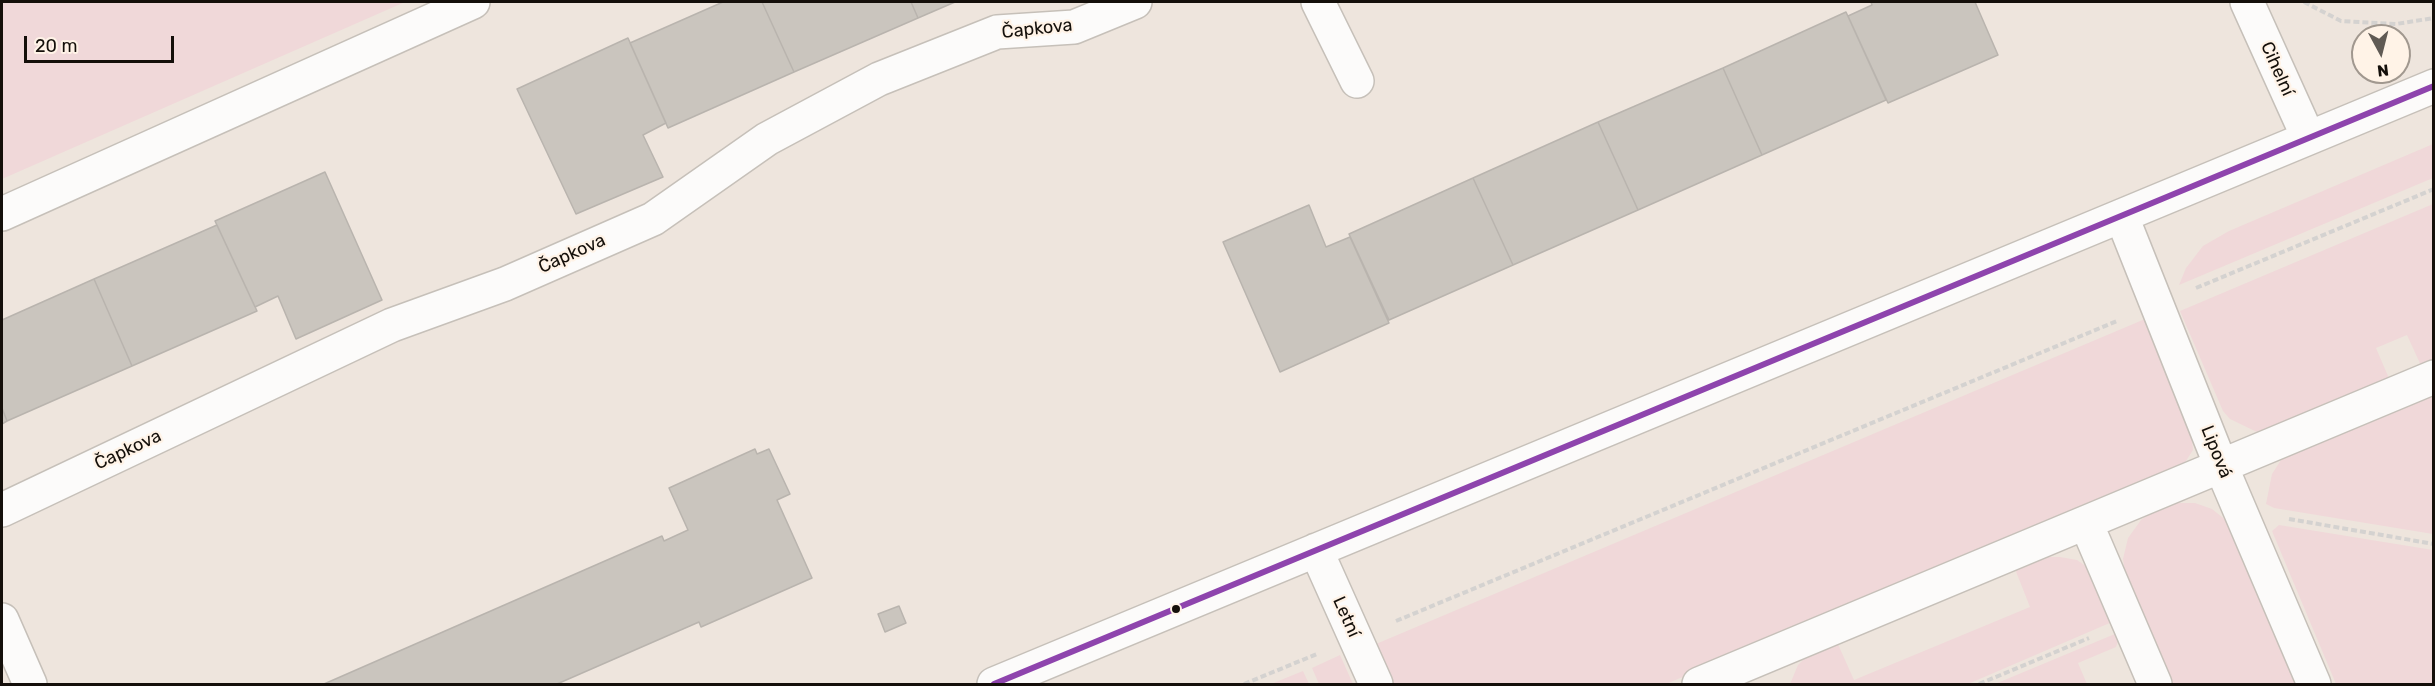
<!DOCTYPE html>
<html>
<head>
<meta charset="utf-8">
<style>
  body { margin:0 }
  #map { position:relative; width:2435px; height:686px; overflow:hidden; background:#eee5dd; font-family:Rubik,sans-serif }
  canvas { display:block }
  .frame { position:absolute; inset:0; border:3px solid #140f0a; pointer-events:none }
  .north { position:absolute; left:2351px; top:24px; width:60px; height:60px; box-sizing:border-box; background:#fff3e7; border:2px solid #a1988f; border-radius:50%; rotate:173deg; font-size:16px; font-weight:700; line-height:24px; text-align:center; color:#140f0a }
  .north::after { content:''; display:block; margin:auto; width:21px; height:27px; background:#605a54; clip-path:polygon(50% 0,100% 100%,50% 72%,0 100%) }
  .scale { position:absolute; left:24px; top:36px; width:150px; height:27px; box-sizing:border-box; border:3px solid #140f0a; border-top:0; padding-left:8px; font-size:18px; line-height:21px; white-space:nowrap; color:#140f0a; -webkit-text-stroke:4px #fff3e7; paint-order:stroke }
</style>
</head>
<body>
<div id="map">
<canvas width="2435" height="686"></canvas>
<div class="frame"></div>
<div class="north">N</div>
<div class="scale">20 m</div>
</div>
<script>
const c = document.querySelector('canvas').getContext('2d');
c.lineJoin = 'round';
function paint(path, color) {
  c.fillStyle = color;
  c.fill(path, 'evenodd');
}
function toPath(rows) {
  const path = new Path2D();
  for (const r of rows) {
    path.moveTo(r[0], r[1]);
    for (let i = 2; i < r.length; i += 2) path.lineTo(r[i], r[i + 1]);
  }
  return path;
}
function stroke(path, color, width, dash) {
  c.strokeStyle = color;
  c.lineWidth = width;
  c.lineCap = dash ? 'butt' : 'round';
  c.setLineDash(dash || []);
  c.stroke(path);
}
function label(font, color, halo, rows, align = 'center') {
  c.font = font + ' Rubik,sans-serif';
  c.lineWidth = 4.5;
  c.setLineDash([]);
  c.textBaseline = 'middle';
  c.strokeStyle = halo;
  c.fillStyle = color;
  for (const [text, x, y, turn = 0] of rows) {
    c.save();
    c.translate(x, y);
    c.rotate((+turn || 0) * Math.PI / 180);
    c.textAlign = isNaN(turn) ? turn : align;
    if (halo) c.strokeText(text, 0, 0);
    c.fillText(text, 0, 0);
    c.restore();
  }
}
paint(toPath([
  [2,2,405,2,2,179],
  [2433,144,2433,178,2179,285,2186,268,2203,246,2229,231],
  [2433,204,2433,365,2423,370,2407,335,2376,348,2391,383,2273,433,2257,432,2230,419,2223,411,2180,311],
  [2145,319,2191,429,2193,450,2182,467,1666,684,1393,684,1376,644],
  [2433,392,2433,534,2274,508,2266,504,2272,474,2281,460,2293,450],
  [2177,503,2195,503,2212,509,2227,521,2299,684,2169,684,2126,581,2123,559,2128,538,2141,520,2159,507],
  [2279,525,2433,550,2433,684,2336,684,2272,531],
  [2042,557,2060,557,2077,560,2087,567,2112,622,1968,684,1790,684,1798,665,1809,654,1837,642,1854,680,2030,607,2015,569],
  [2122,631,2116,647,2078,663,2087,684,1995,684],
  [1340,655,1353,684,1319,684,1312,668],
  [1303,671,1309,684,1271,684]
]), '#f0d8d9');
const building = toPath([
  [723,2,762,2,794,72,668,128,630,43,723,2],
  [762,2,911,2,918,18,794,72,762,2],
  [911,2,955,2,918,18,911,2],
  [1871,2,1975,2,1998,55,1888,103,1848,16,1872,5,1871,2],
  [1846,12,1886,100,1762,155,1723,68,1846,12],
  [628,38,666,123,643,135,663,177,576,214,517,89,628,38],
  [1723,68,1762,155,1638,210,1598,122,1723,68],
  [1598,122,1638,210,1513,265,1473,178,1598,122],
  [325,172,382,300,296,339,278,296,255,307,215,221,325,172],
  [1473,178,1513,265,1389,320,1349,234,1473,178],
  [1309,205,1326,247,1350,237,1389,323,1280,372,1223,242,1309,205],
  [217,225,257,311,132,366,94,279,217,225],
  [94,279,132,366,7,421,2,408,2,320,94,279],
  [2,408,7,421,2,424,2,408],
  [755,449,757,454,769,449,790,494,777,500,812,578,701,627,699,622,557,684,324,684,662,536,664,541,688,530,669,488,755,449],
  [899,606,906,623,885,632,878,614,899,606]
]);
paint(building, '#cac5be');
stroke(building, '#b9b4ae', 1.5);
const minor = toPath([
  [1318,2,1357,81],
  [2247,2,2308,137],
  [2,214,473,2],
  [2122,217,2221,466,2314,684],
  [2,510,392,325,505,284,653,219,767,139,879,79,997,32,1074,27,1135,2],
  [2086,523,2155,684],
  [1316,550,1376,684],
  [2,620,30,684],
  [994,684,2434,86],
  [1699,684,2434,377]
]);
stroke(minor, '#c6c0b9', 36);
stroke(toPath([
  [2304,2,2341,21,2396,24,2434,18],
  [2196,288,2434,189],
  [2289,519,2434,544],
  [1396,621,2117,321],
  [1244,684,1317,654],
  [1979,684,2089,638]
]), '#d4d2d0', 4, [6, 3]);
stroke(minor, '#fcfbfa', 33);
stroke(toPath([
  [994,684,2434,86]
]), '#8e44ad', 6);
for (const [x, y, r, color] of [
  [1176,609,5,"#140f0a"]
]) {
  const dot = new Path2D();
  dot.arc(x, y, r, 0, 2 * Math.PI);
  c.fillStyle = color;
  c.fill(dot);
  stroke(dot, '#fff3e7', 2);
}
label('18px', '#140f0a', '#fff3e7', [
  ["Čapkova",1037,29,-6],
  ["Cihelní",2277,69,66],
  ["Čapkova",572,254,-24],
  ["Čapkova",128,450,-25],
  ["Lipová",2216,452,68],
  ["Letní",1346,617,66]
]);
</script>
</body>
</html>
